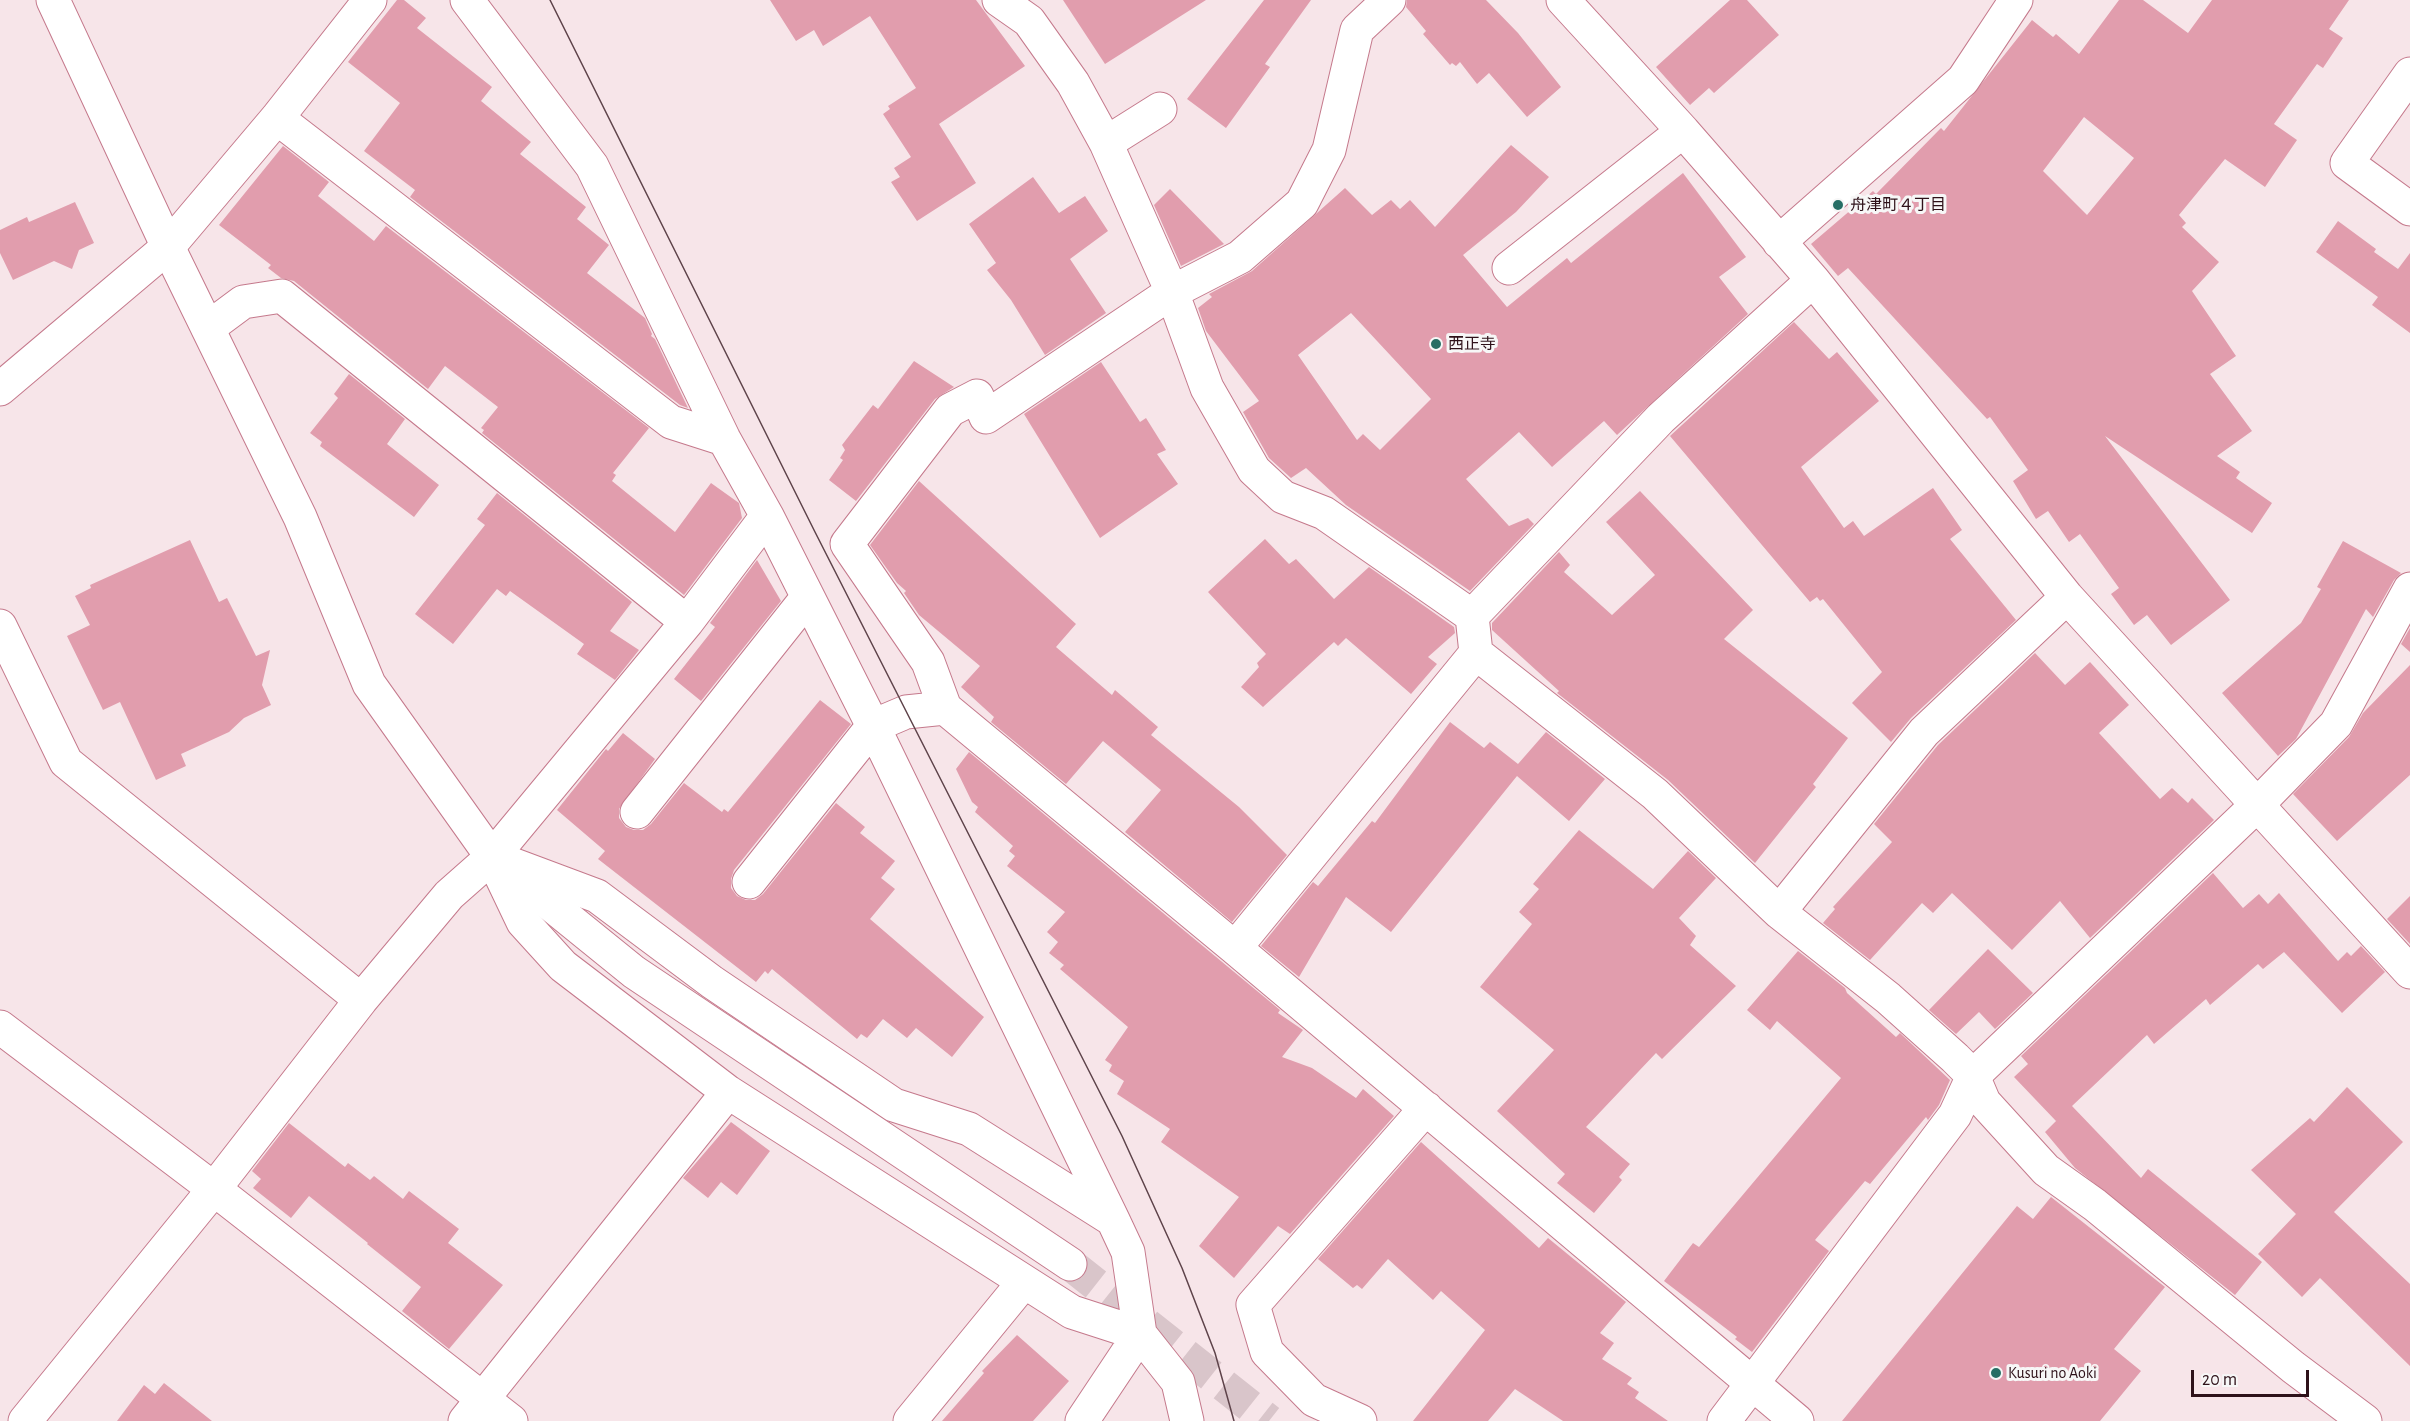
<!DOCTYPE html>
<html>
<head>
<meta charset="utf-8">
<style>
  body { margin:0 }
  #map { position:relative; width:2410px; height:1421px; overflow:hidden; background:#f7e5e9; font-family:"Alegreya Sans",sans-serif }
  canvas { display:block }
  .scale { position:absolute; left:2191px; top:1370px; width:118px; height:27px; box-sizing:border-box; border:3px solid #2e1119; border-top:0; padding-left:8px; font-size:18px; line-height:21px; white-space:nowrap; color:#2e1119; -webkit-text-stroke:4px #f7f7f7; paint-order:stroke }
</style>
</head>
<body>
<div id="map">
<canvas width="2410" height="1421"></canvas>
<div class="scale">20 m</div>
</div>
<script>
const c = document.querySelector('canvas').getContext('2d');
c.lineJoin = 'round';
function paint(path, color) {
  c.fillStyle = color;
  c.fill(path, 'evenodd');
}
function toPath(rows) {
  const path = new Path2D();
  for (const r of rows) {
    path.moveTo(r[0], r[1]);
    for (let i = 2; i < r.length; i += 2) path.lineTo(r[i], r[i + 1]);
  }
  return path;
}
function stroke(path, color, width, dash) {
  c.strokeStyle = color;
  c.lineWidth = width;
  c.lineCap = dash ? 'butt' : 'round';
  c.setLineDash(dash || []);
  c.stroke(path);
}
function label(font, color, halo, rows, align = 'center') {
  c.font = font + ' "Alegreya Sans","Noto Sans JP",sans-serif';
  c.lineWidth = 6;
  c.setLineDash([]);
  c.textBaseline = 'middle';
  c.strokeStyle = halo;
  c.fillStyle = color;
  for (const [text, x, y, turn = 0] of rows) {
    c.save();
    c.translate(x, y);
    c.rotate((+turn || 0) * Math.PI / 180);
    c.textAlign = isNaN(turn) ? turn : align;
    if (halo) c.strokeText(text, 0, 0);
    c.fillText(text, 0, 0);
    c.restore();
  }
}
paint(toPath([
  [397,0,404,0,426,18,417,28,492,87,481,101,531,142,520,154,586,207,577,219,609,245,587,273,645,318,652,334,651,336,655,339,688,408,680,405,410,197,415,190,364,151,400,103,348,62],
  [770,0,976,0,1025,66,939,124,976,183,917,221,891,182,900,177,894,168,911,157,883,114,890,109,888,106,916,88,870,16,823,46,814,30,796,41],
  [1063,0,1206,0,1105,64],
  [1264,0,1311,0,1265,64,1270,67,1226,128,1187,99],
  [1407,0,1486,0,1518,33,1561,87,1527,117,1489,73,1477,84,1460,62,1456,66,1452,63,1450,65,1423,34,1426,31,1406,7],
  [1730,0,1747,0,1779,35,1714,93,1709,88,1690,105,1656,67],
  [2119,0,2143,0,2188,33,2212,0,2349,0,2329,29,2343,38,2323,68,2317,64,2274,124,2297,140,2265,187,2225,159,2179,215,2186,223,2182,227,2219,262,2192,291,2236,356,2210,374,2252,431,2217,456,2240,472,2236,478,2272,503,2252,533,2105,436,2230,600,2171,645,2147,615,2134,625,2111,594,2119,588,2080,534,2069,542,2048,511,2036,519,2013,481,2028,470,1990,417,1987,419,1848,268,1838,276,1811,244,1873,191,1876,194,1941,128,1944,131,2032,20,2053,37,2056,34,2079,54],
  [2084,117,2134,158,2087,215,2043,171],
  [1511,145,1549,177,1516,212,1463,255,1507,307,1567,258,1571,263,1683,173,1746,257,1719,277,1748,314,1617,435,1604,421,1552,467,1519,432,1466,479,1509,526,1528,518,1534,524,1470,591,1346,505,1306,468,1291,478,1269,458,1243,412,1259,401,1206,331,1198,308,1212,297,1209,294,1252,271,1345,188,1372,215,1391,200,1400,209,1410,200,1435,227],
  [1351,313,1431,399,1380,450,1363,434,1357,440,1298,355],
  [283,146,329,182,318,196,374,241,386,226,649,428,613,473,616,475,612,481,675,532,711,483,739,503,742,518,684,595,482,433,484,430,481,428,498,407,445,366,428,389,294,281,281,278,268,268,271,265,219,225],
  [1033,177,1059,213,1085,196,1108,231,1070,259,1106,313,1045,355,1011,300,987,270,996,263,969,224],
  [1170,189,1224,244,1181,266,1154,205],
  [75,202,94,243,79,250,72,269,54,261,13,280,0,253,0,230,27,217,29,222],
  [2338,221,2376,249,2374,252,2398,269,2410,253,2410,333,2372,305,2378,297,2316,252],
  [1794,322,1829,359,1837,352,1879,401,1801,467,1844,528,1853,521,1864,536,1933,488,1962,530,1950,539,2016,620,1911,718,1891,742,1852,703,1882,672,1823,599,1820,601,1817,597,1810,602,1670,436],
  [914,361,954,387,935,399,856,501,829,480,843,460,840,458,845,450,842,445,873,405,878,409],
  [1101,362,1140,422,1146,418,1166,450,1157,454,1178,484,1100,538,1024,414],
  [349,374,405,419,387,444,439,485,414,517,320,446,322,442,310,433,338,398,334,394],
  [919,481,1076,624,1056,647,1112,695,1115,690,1158,727,1151,735,1239,807,1287,855,1232,922,1125,832,1161,790,1103,741,1066,784,991,722,994,717,961,687,980,666,919,615,904,593,906,591,897,583,870,545],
  [1640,491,1753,610,1724,639,1848,738,1813,784,1816,787,1755,863,1668,780,1557,693,1559,691,1492,630,1492,623,1559,552,1570,565,1564,572,1612,615,1655,575,1606,522],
  [497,493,632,602,610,631,639,650,615,680,577,654,584,644,510,591,506,596,497,589,453,644,415,614,485,525,477,519],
  [1265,539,1289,564,1296,559,1334,599,1369,567,1454,627,1455,633,1428,657,1437,664,1411,694,1346,638,1338,646,1334,642,1263,707,1241,687,1259,667,1257,663,1266,654,1208,592],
  [190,540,219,602,227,598,256,656,270,650,262,685,271,705,244,718,229,732,181,754,186,766,156,780,120,702,103,710,67,636,90,625,75,596,91,588,90,585],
  [2343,541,2401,573,2394,580,2373,617,2366,609,2296,739,2278,756,2222,693,2301,623,2321,589,2317,587],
  [757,560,781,601,701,701,674,679,715,627,710,623],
  [2410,628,2410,652,2401,644],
  [2035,653,2065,685,2090,662,2129,705,2099,733,2160,799,2172,788,2188,803,2192,798,2214,820,2090,938,2060,901,2012,950,1952,893,1933,913,1922,903,1870,960,1823,923,1835,909,1833,907,1892,842,1874,824,1938,745],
  [2410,665,2410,775,2337,841,2293,794,2349,737,2363,713],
  [820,700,851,724,734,870,731,879,731,888,737,896,746,900,755,900,763,894,836,803,865,827,860,833,895,861,881,878,895,889,870,919,984,1017,952,1057,916,1028,907,1038,883,1019,867,1038,861,1034,857,1039,772,969,768,974,765,971,756,982,598,859,605,851,557,810,606,749,608,751,623,733,655,759,619,809,619,818,626,827,634,830,643,830,651,824,684,783,722,812,724,809,728,812],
  [1450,722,1484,748,1490,742,1518,764,1546,732,1605,779,1569,821,1517,776,1391,932,1346,897,1299,977,1261,946,1313,882,1318,886,1372,821,1375,823],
  [969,752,1280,1010,1278,1013,1303,1030,1282,1057,1312,1068,1356,1098,1363,1089,1394,1116,1290,1234,1278,1226,1234,1278,1199,1246,1239,1197,1161,1142,1170,1129,1117,1094,1124,1081,1109,1071,1112,1065,1105,1060,1128,1027,1060,969,1064,965,1049,953,1058,942,1047,932,1065,912,1007,866,1015,856,1009,851,1013,846,975,812,978,807,972,802,956,769],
  [1579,830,1653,889,1688,851,1716,878,1679,918,1696,936,1690,945,1736,986,1662,1059,1656,1053,1586,1127,1630,1164,1619,1177,1622,1180,1594,1213,1557,1183,1565,1174,1497,1111,1554,1050,1480,987,1532,924,1519,912,1539,889,1533,884],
  [2213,873,2243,908,2259,894,2268,904,2279,893,2338,961,2347,952,2351,956,2361,946,2385,972,2342,1013,2284,952,2263,969,2258,964,2210,1005,2206,999,2154,1044,2147,1035,2072,1106,2141,1178,2148,1169,2262,1262,2235,1295,2075,1168,2045,1132,2058,1119,2056,1121,2014,1077,2028,1064,2021,1056],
  [2410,896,2410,944,2387,919],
  [1988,949,2033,993,1995,1029,1979,1012,1956,1034,1929,1010],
  [1798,951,1845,988,1847,993,1896,1037,1900,1033,1950,1080,1939,1105,1928,1120,1926,1117,1870,1184,1865,1181,1815,1240,1829,1251,1752,1352,1735,1339,1737,1337,1664,1281,1693,1243,1699,1247,1841,1078,1777,1021,1770,1030,1747,1010],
  [2347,1087,2403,1142,2334,1212,2410,1284,2410,1366,2320,1278,2302,1297,2258,1254,2296,1214,2251,1170,2310,1118,2314,1122],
  [731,1122,770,1151,737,1195,721,1182,708,1198,683,1178],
  [289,1123,345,1167,348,1163,370,1180,374,1176,403,1199,409,1191,459,1229,448,1243,503,1285,449,1349,402,1311,421,1287,367,1244,368,1243,309,1196,291,1218,253,1188,261,1179,252,1171],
  [1421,1142,1539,1248,1548,1238,1626,1302,1600,1333,1614,1343,1602,1359,1632,1378,1627,1384,1639,1392,1635,1398,1668,1421,1563,1421,1515,1389,1488,1421,1413,1421,1485,1330,1441,1291,1433,1300,1388,1259,1362,1289,1357,1285,1353,1288,1318,1259],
  [2051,1197,2165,1287,2114,1349,2141,1371,2100,1421,1842,1421,2017,1206,2033,1219],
  [1017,1335,1069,1381,1033,1421,942,1421,984,1373,982,1371],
  [164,1383,212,1421,117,1421,144,1385,155,1394]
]), '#e19dad');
stroke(toPath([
  [1070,1264,1269,1421]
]), '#d9c5ca', 33, [33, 16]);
const street = toPath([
  [467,0,592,166,724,439,767,516,873,726,1113,1220,1128,1252,1140,1334,1178,1382,1187,1421],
  [999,0,1029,21,1073,83,1106,143,1172,292,1207,388,1254,470,1283,497,1324,513,1472,616],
  [1563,0,1683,131,1813,280,2067,597,2410,972],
  [2410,74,2347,163,2410,209],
  [277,118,671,422,724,439],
  [1106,143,1160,109],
  [1779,242,1963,80,2016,0],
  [1509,268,1683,131],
  [208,328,243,302,282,296,687,622],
  [0,389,168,247,277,118,370,0],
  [0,626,66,762,361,1000],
  [1476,653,1655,794,1779,912,1888,998,1955,1058,1973,1076,1984,1102,2046,1170,2095,1205,2293,1367,2365,1421],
  [945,708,928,662,847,544,950,410,977,396,986,417,1172,292,1240,257,1302,203,1329,150,1357,30,1389,0],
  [637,812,807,598],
  [492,857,523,922,563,966,728,1092,1072,1312,1140,1334,1082,1421],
  [498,859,597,896,712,982,894,1105,969,1129,1113,1220],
  [749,882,873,726,906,712,945,708,1235,948,1797,1421],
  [1779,912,1924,732,2067,597],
  [1235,948,1476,653,1472,616,1661,418,1813,280],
  [0,1027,214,1189,511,1421],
  [25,1421,214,1189,361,1000,449,895,492,857,687,622,767,516],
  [465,1421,728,1092],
  [910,1421,1023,1283],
  [1360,1421,1314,1400,1267,1352,1253,1305,1426,1108],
  [1724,1421,1955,1115,1973,1076,2257,805,2336,724,2410,589]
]);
const secondary = toPath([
  [53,0,168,247,300,517,369,684,492,857,634,972,1070,1264]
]);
stroke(street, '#c5798c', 35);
stroke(secondary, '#c5798c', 35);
stroke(street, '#fff', 33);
stroke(secondary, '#fff', 33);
stroke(toPath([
  [550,0,815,532,1122,1136,1182,1268,1215,1353,1234,1421]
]), '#5e434a', 1.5);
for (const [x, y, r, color] of [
  [1838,205,6,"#276e65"],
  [1436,344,6,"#276e65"],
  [1996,1373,6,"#276e65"]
]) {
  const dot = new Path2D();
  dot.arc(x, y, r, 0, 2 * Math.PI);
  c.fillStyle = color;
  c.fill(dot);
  stroke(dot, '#f7f7f7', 2);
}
label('16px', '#2e1119', '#f7f7f7', [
  ["舟津町４丁目",1850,205],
  ["西正寺",1448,344],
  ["Kusuri no Aoki",2008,1373]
], 'left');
</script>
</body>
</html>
